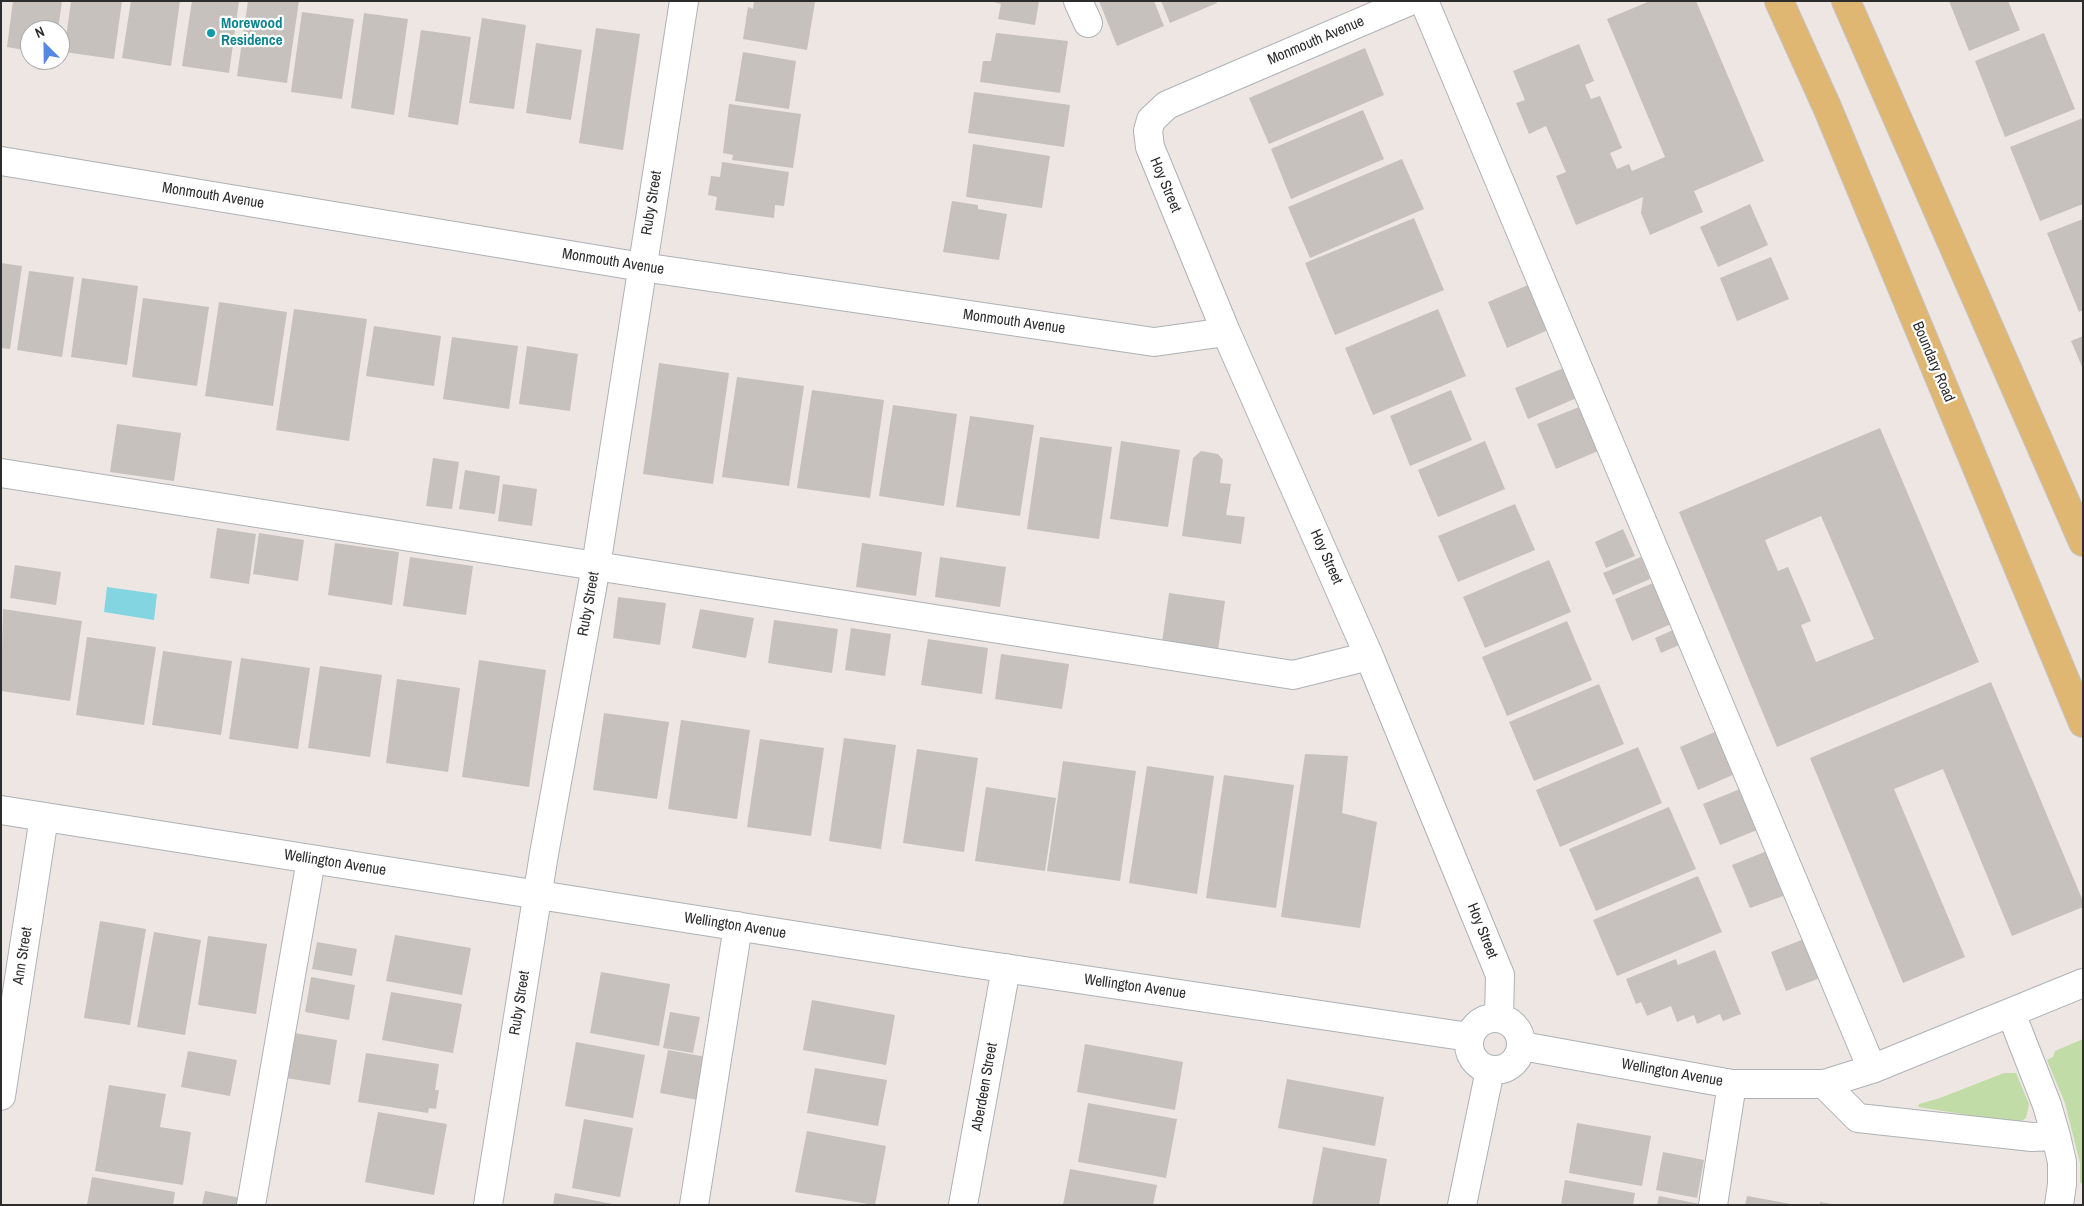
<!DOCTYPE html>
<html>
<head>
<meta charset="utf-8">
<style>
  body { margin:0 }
  #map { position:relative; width:2084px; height:1206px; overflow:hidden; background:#ede6e2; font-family:"Archivo Narrow",sans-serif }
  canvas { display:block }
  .frame { position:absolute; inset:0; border:2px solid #2d2d2d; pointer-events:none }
  .north { position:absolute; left:20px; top:20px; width:50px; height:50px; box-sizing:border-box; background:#fff; border:1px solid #ababab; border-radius:50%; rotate:337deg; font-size:14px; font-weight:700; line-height:20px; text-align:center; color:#2d2d2d }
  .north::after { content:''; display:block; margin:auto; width:18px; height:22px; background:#5787e4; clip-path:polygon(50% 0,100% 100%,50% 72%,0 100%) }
</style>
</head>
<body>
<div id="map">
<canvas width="2084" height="1206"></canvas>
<div class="frame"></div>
<div class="north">N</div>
</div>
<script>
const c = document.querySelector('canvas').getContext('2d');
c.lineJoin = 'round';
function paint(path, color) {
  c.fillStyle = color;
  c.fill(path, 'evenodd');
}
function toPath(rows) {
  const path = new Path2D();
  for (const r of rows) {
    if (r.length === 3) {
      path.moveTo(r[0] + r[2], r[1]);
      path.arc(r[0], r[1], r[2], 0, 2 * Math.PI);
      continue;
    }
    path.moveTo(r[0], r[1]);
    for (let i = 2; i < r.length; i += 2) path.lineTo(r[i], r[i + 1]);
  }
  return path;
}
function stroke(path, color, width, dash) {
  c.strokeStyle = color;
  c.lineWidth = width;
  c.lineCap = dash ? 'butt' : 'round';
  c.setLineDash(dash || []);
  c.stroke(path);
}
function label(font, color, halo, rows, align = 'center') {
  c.font = font + ' "Archivo Narrow",sans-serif';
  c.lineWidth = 4.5;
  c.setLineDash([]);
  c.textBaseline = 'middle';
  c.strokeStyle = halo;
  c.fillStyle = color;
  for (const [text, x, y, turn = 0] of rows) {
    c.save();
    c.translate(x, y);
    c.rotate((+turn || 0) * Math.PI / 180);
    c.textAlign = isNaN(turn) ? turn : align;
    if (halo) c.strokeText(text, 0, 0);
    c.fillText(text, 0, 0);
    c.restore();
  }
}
paint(toPath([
  [2083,1039,2083,1184,2080,1183,2080,1163,2065,1103,2047,1060,2053,1057,2055,1051],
  [2004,1073,2016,1073,2029,1104,2026,1118,2020,1122,2012,1122,1918,1107,1919,1104,1940,1098]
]), '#c1dca6');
paint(toPath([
  [107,587,157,594,154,620,104,612]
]), '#83d6e1');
paint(toPath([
  [13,1,62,1,58,30,30,30,30,51,7,47],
  [71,1,122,1,114,59,64,52],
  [131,1,180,1,171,66,122,58],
  [192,1,239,1,229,73,182,66],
  [248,1,299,1,287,83,237,76],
  [754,1,815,2,807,50,743,39,748,7,753,9],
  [990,1,1039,1,1035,25,998,19,1001,4],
  [1099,1,1154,1,1164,26,1117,46],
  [1161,1,1216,1,1217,3,1170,23],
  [1650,1,1696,1,1764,161,1694,191,1703,212,1650,235,1641,213,1643,197,1576,225,1556,176,1566,172,1546,126,1529,134,1516,103,1525,100,1513,71,1579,44,1594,81,1585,85,1591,99,1600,96,1622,148,1610,153,1617,169,1629,164,1632,171,1665,157,1607,19],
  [1949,1,2008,1,2020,30,1969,51],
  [302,12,354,19,342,99,291,92],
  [364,13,408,19,394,115,351,108],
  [482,18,526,25,514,109,469,103],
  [596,28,640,34,623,150,579,143],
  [421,30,471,37,458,125,408,117],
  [996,33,1068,41,1060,93,980,82,983,61,991,61],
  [2044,33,2075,109,2005,137,1975,61],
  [536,43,582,50,571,120,526,113],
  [1365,48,1384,95,1269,144,1249,98],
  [743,52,796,61,789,109,735,101],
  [974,92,1070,105,1064,147,968,133],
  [729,104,801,114,793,168,732,160,733,155,723,153],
  [1363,110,1384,159,1291,199,1271,149],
  [2083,118,2083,204,2040,221,2010,147],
  [973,144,1050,156,1042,208,966,197],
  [1402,159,1424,209,1310,258,1288,207],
  [722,162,789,172,784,206,775,205,774,218,715,210,717,197,708,195,711,176,720,177],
  [952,201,978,205,978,209,1007,214,999,260,943,252],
  [1750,204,1768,245,1718,267,1700,227],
  [1414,218,1444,290,1335,335,1305,263],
  [2083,219,2083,310,2079,312,2047,233],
  [1771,257,1789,299,1737,321,1720,278],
  [1,263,22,266,10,349,1,348],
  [29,271,74,277,62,357,17,350],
  [82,278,138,286,127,365,71,357],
  [1528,285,1548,330,1507,348,1488,302],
  [143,298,209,307,197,386,132,377],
  [219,302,287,312,273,406,205,396],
  [294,309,367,319,349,441,276,430],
  [1438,309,1466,376,1373,415,1345,348],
  [374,326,441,336,434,386,366,376],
  [2083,336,2083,369,2071,341],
  [452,337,518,346,509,409,443,399],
  [527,346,578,354,570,411,519,404],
  [659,363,729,373,713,484,643,474],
  [1566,367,1579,397,1528,419,1515,388],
  [737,377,804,386,789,486,722,477],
  [812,390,884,400,870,498,797,488],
  [1451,390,1472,440,1410,466,1390,416],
  [893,405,957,414,944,506,879,496],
  [1579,407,1598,451,1556,469,1537,424],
  [970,416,1034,425,1020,516,956,507],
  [117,424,181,433,174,481,110,472],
  [1880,428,1979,662,1777,747,1679,512],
  [1821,516,1874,639,1816,662,1801,625,1811,621,1788,567,1778,571,1765,540],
  [1040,437,1112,447,1099,539,1027,529],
  [1121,441,1180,450,1168,527,1110,519],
  [1485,441,1505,489,1438,517,1418,470],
  [1201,451,1218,454,1223,460,1220,483,1231,484,1226,515,1245,517,1241,544,1182,536,1193,458],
  [433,458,459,462,452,509,426,506],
  [465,470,500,476,495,514,459,509],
  [503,484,537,489,532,526,498,521],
  [1515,504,1535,550,1458,582,1438,536],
  [217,528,256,534,249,584,210,578],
  [1623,529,1635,556,1606,568,1595,542],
  [259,533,304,540,298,581,253,574],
  [335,543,399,552,392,605,328,595],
  [862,543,922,552,916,596,856,587],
  [410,557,473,566,466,615,403,606],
  [940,557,1006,567,1000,607,935,597],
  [1641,557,1650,579,1613,595,1603,573],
  [1549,560,1571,612,1485,648,1463,597],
  [15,565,61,572,56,605,10,598],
  [1653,583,1671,624,1632,641,1615,599],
  [1169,593,1225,601,1218,650,1162,642],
  [618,597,666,603,660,645,613,638],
  [3,609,82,621,70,701,1,691],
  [700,609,754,618,746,658,692,648],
  [774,620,838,629,832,673,768,663],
  [1567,621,1592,680,1507,716,1482,657],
  [851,628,891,634,885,676,845,670],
  [1673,630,1679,645,1661,653,1655,638],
  [87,637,156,647,144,725,76,715],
  [928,639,988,648,982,694,921,685],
  [163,651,232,661,221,735,152,725],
  [1001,654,1069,664,1062,709,995,699],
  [241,658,310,668,298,749,229,739],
  [479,660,546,670,529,787,462,777],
  [320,666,382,675,370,757,308,748],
  [397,679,460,688,448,772,386,763],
  [1991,682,2083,901,2083,907,2012,936,1943,769,1894,789,1965,957,1903,983,1810,758],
  [1599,684,1624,744,1534,781,1509,722],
  [604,713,669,722,657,799,593,790],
  [681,720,750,730,737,819,668,809],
  [1717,731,1735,774,1698,790,1680,747],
  [844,738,896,745,881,849,829,841],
  [760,739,824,748,811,836,747,827],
  [1638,747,1662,803,1560,847,1536,790],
  [917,749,978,758,964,852,903,843],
  [1305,754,1348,756,1342,813,1377,822,1360,928,1281,917],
  [1063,761,1136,771,1120,881,1047,871],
  [1147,766,1214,776,1197,894,1129,883],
  [1224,775,1294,785,1276,908,1206,898],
  [986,787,1056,798,1045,871,975,861],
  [1740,789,1757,830,1720,845,1703,804],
  [1669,807,1696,869,1596,911,1569,849],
  [1767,851,1786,895,1750,908,1732,865],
  [1698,876,1722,932,1617,976,1593,920],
  [100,921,146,929,130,1025,84,1018],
  [154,932,201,940,185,1035,137,1027],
  [395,935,471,948,462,995,386,981],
  [208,936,267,944,256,1014,198,1005],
  [1804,939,1820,978,1786,991,1771,952],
  [317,942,357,949,352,976,312,969],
  [1715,950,1741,1014,1723,1021,1720,1014,1697,1024,1694,1015,1677,1022,1671,1006,1647,1016,1641,1002,1636,1004,1626,979,1676,959,1678,965],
  [601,972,670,984,659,1046,590,1033],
  [311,977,355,985,349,1020,305,1012],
  [391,992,462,1004,453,1053,382,1040],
  [812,1000,895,1015,886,1065,803,1050],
  [670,1012,700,1017,693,1053,663,1048],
  [294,1033,337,1040,330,1085,286,1078],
  [576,1042,645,1055,633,1118,565,1106],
  [1085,1044,1183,1062,1175,1110,1077,1092],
  [668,1050,706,1057,698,1100,660,1093],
  [188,1051,237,1060,230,1096,181,1087],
  [366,1053,439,1064,435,1090,439,1090,436,1109,429,1108,428,1113,358,1102],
  [815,1068,887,1080,878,1126,807,1113],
  [1287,1079,1384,1097,1375,1146,1278,1128],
  [109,1085,166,1094,160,1127,191,1132,183,1185,95,1171],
  [1088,1103,1177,1119,1166,1178,1078,1162],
  [378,1112,447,1124,434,1195,365,1182],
  [584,1119,633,1128,620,1197,572,1188],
  [1577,1123,1651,1136,1642,1186,1569,1173],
  [807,1131,886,1146,875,1205,795,1192],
  [1323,1147,1387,1159,1379,1205,1312,1205],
  [1663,1152,1704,1160,1697,1198,1656,1190],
  [1070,1169,1157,1185,1153,1205,1063,1205],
  [92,1177,175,1192,173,1205,87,1205],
  [1565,1180,1635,1193,1633,1205,1561,1205],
  [205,1191,241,1198,240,1205,202,1205],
  [555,1193,613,1204,612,1205,553,1205],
  [1659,1196,1700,1204,1700,1205,1657,1205],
  [1747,1196,1791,1204,1791,1205,1745,1205],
  [1820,1202,1832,1204,1832,1205,1820,1205]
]), '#c6c1bd');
const minor = toPath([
  [1078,1,1088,23],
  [1410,1,1167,105,1151,120,1148,131,1150,147,1226,332,1369,656,1500,975,1499,1018],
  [1424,1,1872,1069],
  [1,161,642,267,1154,342,1226,332],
  [1,473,1293,675,1369,656],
  [1,810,957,961,1469,1037],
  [2011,1013,2047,1105,2056,1136,2062,1162,2062,1184,2059,1205],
  [1495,1044,26],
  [1522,1046,1732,1084,1824,1084,1872,1069,2083,983],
  [1824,1084,1858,1118,2032,1137,2056,1136],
  [1,1096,44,817],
  [251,1205,311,860],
  [488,1205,544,854,596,566,684,1],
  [694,1205,738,926],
  [963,1205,1006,968],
  [1462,1205,1490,1070],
  [1713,1205,1732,1084]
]);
const major = toPath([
  [1779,1,1827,107,2083,723],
  [1846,1,2083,542]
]);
stroke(minor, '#aeb1b8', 30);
stroke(major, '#c4c4c4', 30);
stroke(minor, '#fff', 28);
stroke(major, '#e0b673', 28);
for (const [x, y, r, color] of [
  [211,33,5,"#0f9aa8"]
]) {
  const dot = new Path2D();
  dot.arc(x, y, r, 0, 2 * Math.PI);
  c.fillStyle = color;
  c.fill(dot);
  stroke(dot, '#fff', 2);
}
label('bold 15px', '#0d838f', '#fff', [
  ["Morewood",221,24],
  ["Residence",221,41]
], 'left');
label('15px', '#2d2d2d', '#fff', [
  ["Monmouth Avenue",1316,41,-23],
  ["Hoy Street",1165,185,67],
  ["Monmouth Avenue",213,196,9],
  ["Ruby Street",652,203,-81],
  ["Monmouth Avenue",613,262,9],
  ["Monmouth Avenue",1014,322,8],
  ["Boundary Road",1933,362,67],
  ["Hoy Street",1326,557,66],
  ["Ruby Street",589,604,-80],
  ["Wellington Avenue",335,863,9],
  ["Wellington Avenue",735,926,9],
  ["Hoy Street",1482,931,68],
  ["Ann Street",23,956,-81],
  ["Wellington Avenue",1135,987,8],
  ["Ruby Street",520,1003,-81],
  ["Wellington Avenue",1672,1073,10],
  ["Aberdeen Street",985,1087,-80]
]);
</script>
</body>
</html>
